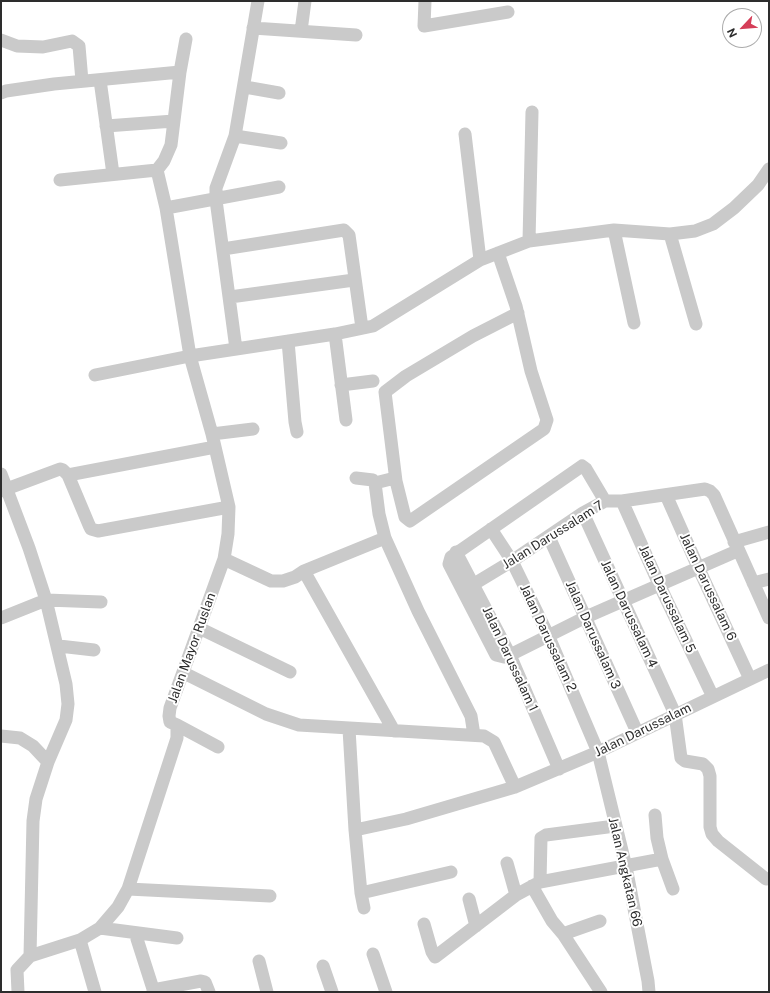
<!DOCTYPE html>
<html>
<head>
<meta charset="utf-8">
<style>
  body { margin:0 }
  #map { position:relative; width:770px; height:993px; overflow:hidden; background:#fff; font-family:"Public Sans",sans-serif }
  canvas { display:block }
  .frame { position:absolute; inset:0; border:2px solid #2d2d2d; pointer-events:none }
  .north { position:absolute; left:722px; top:8px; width:40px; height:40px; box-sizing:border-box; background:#fff; border:1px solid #ababab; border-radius:50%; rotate:244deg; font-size:11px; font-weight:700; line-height:16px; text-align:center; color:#2d2d2d }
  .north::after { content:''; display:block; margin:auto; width:14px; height:18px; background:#d53e58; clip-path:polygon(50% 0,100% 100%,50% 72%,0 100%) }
</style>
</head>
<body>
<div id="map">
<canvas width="770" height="993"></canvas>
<div class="frame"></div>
<div class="north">N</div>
</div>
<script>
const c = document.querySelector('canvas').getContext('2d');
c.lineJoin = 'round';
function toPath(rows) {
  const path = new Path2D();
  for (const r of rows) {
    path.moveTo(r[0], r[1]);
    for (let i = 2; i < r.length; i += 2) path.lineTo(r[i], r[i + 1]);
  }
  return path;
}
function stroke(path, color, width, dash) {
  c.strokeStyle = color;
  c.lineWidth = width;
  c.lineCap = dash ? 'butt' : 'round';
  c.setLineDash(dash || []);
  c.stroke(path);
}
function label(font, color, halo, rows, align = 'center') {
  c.font = font + ' "Public Sans",sans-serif';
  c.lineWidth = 4;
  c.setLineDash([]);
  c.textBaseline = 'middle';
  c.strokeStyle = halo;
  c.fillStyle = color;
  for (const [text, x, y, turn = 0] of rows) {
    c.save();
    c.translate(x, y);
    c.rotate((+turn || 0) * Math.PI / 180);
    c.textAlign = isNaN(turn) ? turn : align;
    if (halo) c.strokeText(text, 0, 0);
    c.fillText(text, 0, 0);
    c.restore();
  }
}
stroke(toPath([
  [425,1,424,26,508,12],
  [253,28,356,35],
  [301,31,305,1],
  [1,40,17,46,43,47,72,41,79,46,82,81],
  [100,80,113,174],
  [245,87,279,93],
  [1,93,6,91,54,84,180,72],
  [106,126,174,121],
  [465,134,480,260],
  [235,136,281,143],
  [157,170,166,208],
  [60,180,157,170,164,161,171,145,180,72,186,39],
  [614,230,634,323],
  [670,234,696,324],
  [529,241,532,112],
  [223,249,344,230,349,235,362,328],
  [230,297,354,280],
  [335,334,346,420],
  [288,341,295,422,297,432],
  [236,349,216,200,216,188,235,136,258,1],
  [95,375,190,356,335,334,373,326,480,260,529,241,614,230,670,234,695,231,713,224,734,208,758,185,769,169],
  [341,385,373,381],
  [212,434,253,429],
  [1,474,29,548,46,600,66,684,68,704,66,720,48,762,36,799,33,821,30,956],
  [68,475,215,447],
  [356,478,373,480,375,483,379,514,385,538,418,611,471,716,474,735],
  [396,481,385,392,406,376,473,336,518,313],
  [375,483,391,479,396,481,405,517,410,521,544,429,547,420,531,371,516,306,498,253],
  [1,491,60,469,63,470,68,475,89,525,91,529,98,531,229,507],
  [666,495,698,567,750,679],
  [605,501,586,469,582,466,451,557,449,564,496,655,504,657,510,655,586,617,737,551],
  [622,501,659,584,713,697],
  [583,513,675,714,681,758,685,761,703,764,708,769,710,776,710,827,712,834,718,841,766,879],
  [491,529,512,561,549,637,598,752,626,867,648,981,649,992],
  [549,537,637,732],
  [734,542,769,532],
  [456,552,510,655,559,769],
  [224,559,271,581,283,581,295,577,304,571,385,538],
  [304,571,394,731],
  [753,583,769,579],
  [474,584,512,561,583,513,605,501,622,501,705,489,710,491,714,495,769,618],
  [1,618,46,600,101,602],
  [199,628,290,672],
  [59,646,94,650],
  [184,673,266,714,299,725,484,736,494,742,515,787],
  [177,725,218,747],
  [349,729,355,830,361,893,364,908],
  [1,736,20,738,33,746,48,762],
  [655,815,657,838,662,859,673,889],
  [355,830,406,819,515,787,598,752,769,670],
  [507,863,516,895],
  [540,882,541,838,546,835,615,826],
  [532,886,552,921,563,934,600,921],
  [128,889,270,896],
  [361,893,451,872],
  [469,899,476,926],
  [424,924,432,952,435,957,516,895,540,882,662,859],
  [100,928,177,938],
  [563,934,601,992],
  [137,939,154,992],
  [80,940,95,992],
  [373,954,386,992],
  [259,961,267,992],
  [323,966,332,992],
  [153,990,201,981,205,982,209,992],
  [18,992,17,970,30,956,80,940,100,928,118,907,128,889,177,738,177,725,170,722,169,716,170,708,224,559,228,534,229,507,212,434,190,356,166,208,279,187]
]), '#cacaca', 13);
label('13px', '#2d2d2d', '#fff', [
  ["Jalan Darussalam 7",553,535,-32],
  ["Jalan Darussalam 6",708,587,65],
  ["Jalan Darussalam 5",667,599,65],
  ["Jalan Darussalam 4",629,614,65],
  ["Jalan Darussalam 3",593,635,66],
  ["Jalan Darussalam 2",548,638,65],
  ["Jalan Mayor Ruslan",192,648,-70],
  ["Jalan Darussalam 1",510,659,65],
  ["Jalan Darussalam",643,730,-26],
  ["Jalan Angkatan 66",625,872,77]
]);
</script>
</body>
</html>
